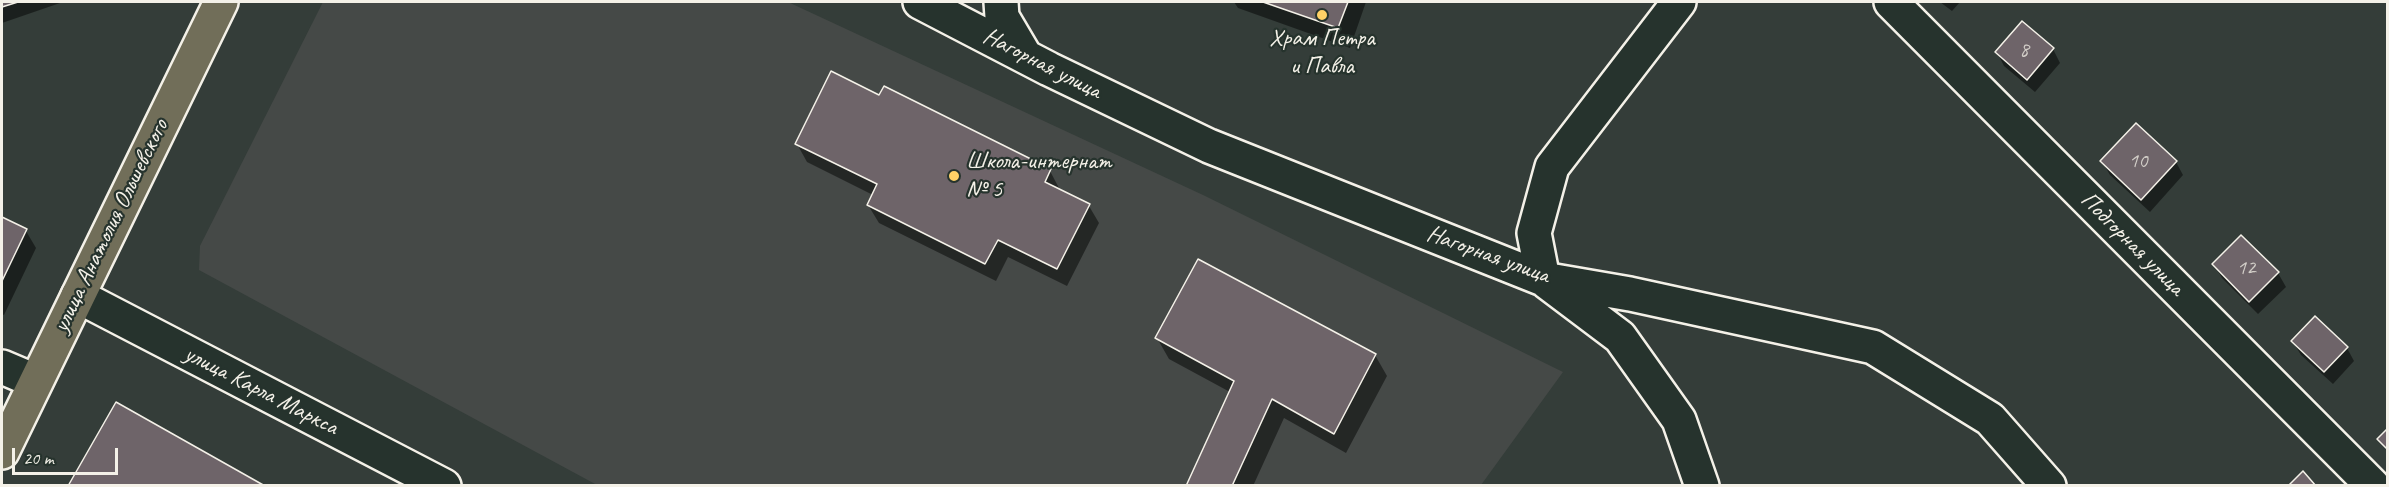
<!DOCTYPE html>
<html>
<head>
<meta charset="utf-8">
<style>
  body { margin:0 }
  #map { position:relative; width:2389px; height:487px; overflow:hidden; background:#343d39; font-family:Caveat,sans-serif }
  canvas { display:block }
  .frame { position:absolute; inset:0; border:3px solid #f4f1e8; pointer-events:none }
  .scale { position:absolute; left:12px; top:448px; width:106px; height:27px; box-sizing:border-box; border:3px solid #f4f1e8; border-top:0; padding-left:8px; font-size:18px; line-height:21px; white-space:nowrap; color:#f4f1e8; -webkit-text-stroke:4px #26332d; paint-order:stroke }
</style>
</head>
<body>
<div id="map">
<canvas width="2389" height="487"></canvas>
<div class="frame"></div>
<div class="scale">20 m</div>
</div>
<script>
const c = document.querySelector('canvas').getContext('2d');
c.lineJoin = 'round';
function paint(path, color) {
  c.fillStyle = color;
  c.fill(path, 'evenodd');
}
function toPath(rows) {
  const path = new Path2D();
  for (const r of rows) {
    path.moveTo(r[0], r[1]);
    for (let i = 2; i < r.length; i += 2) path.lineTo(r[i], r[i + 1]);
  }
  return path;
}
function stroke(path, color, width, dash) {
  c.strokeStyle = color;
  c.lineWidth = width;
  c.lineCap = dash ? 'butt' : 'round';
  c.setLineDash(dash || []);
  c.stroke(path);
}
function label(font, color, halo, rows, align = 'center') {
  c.font = font + ' Caveat,sans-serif';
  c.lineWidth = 4.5;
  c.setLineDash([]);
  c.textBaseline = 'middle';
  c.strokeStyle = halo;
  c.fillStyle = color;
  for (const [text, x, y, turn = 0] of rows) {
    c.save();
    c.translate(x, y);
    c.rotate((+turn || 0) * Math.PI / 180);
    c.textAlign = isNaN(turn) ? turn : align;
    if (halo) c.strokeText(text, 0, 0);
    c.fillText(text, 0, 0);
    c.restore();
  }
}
paint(toPath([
  [323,2,788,2,1203,195,1563,372,1481,485,597,485,199,270,200,246]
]), '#454947');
paint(toPath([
  [2,2,63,2,2,23],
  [1234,2,1366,2,1350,48,1238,8],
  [1940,2,1960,2,1952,11],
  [2053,49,2060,63,2035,92,2004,66,1997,52],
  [880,97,1050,171,1060,190,1089,206,1099,223,1067,286,1008,257,996,281,879,223,868,205,873,195,807,162,797,144],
  [2102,161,2176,162,2183,175,2150,212,2110,175],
  [2,219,26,231,36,248,4,315,2,314],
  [2241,237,2278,273,2286,287,2258,314,2222,278,2214,264],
  [1157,338,1375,355,1387,376,1346,453,1284,418,1253,486,1188,486,1230,392,1169,359],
  [2293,342,2347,348,2354,361,2333,384,2301,355]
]), '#0007');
const building = toPath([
  [2,2,18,2,2,7,2,2],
  [1263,2,1348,2,1338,28,1263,2],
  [2022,21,2054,48,2027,80,1995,52,2022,21],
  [831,71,879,95,884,86,1051,169,1045,182,1090,204,1057,269,998,240,985,264,867,205,877,184,795,144,831,71],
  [2136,123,2177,161,2141,200,2100,161,2136,123],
  [2,217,27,229,2,281,2,217],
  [2241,235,2279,272,2249,302,2212,264,2241,235],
  [1198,259,1376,354,1334,434,1272,399,1232,486,1186,486,1234,381,1155,338,1198,259],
  [2315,316,2348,347,2324,372,2291,341,2315,316],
  [116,402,265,486,68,486,116,402],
  [2388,428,2388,450,2377,439,2388,428],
  [2303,471,2316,486,2288,486,2303,471]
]);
paint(building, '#6e6469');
stroke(building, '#f4f1e8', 1.5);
const minor = toPath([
  [920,2,1049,69,1209,146,1543,279,1630,294,1873,347,1990,419,2049,486],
  [1001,2,1002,17,1025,56],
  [1891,2,2373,486],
  [1543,279,1534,233,1552,167,1679,2],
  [1547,282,1620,337,1679,420,1702,486],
  [78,296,444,486],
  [2,367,35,381]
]);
const highway = toPath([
  [2,452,221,2]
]);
stroke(minor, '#f4f1e8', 38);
stroke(highway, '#f4f1e8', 38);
stroke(minor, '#26332d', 33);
stroke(highway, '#716e59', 33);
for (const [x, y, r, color] of [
  [1322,15,6,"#ffd166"],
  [954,176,6,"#ffd166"]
]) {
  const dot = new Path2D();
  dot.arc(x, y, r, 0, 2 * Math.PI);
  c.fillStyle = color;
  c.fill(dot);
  stroke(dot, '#26332d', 2);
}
label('21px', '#d2cec8', null, [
  ["8",2024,50],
  ["10",2138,161],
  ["12",2246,268]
]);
label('24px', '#f4f1e8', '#26332d', [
  ["Храм Петра",1322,39],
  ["и Павла",1322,67],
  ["Школа-интернат",966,162,"left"],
  ["№ 5",966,190,"left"]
]);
label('24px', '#f4f1e8', '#26332d', [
  ["Нагорная улица",1042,64,27],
  ["улица Анатолия Ольшевского",111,226,-64],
  ["Подгорная улица",2132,244,45],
  ["Нагорная улица",1488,255,20],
  ["улица Карла Маркса",261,391,27]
]);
</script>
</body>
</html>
